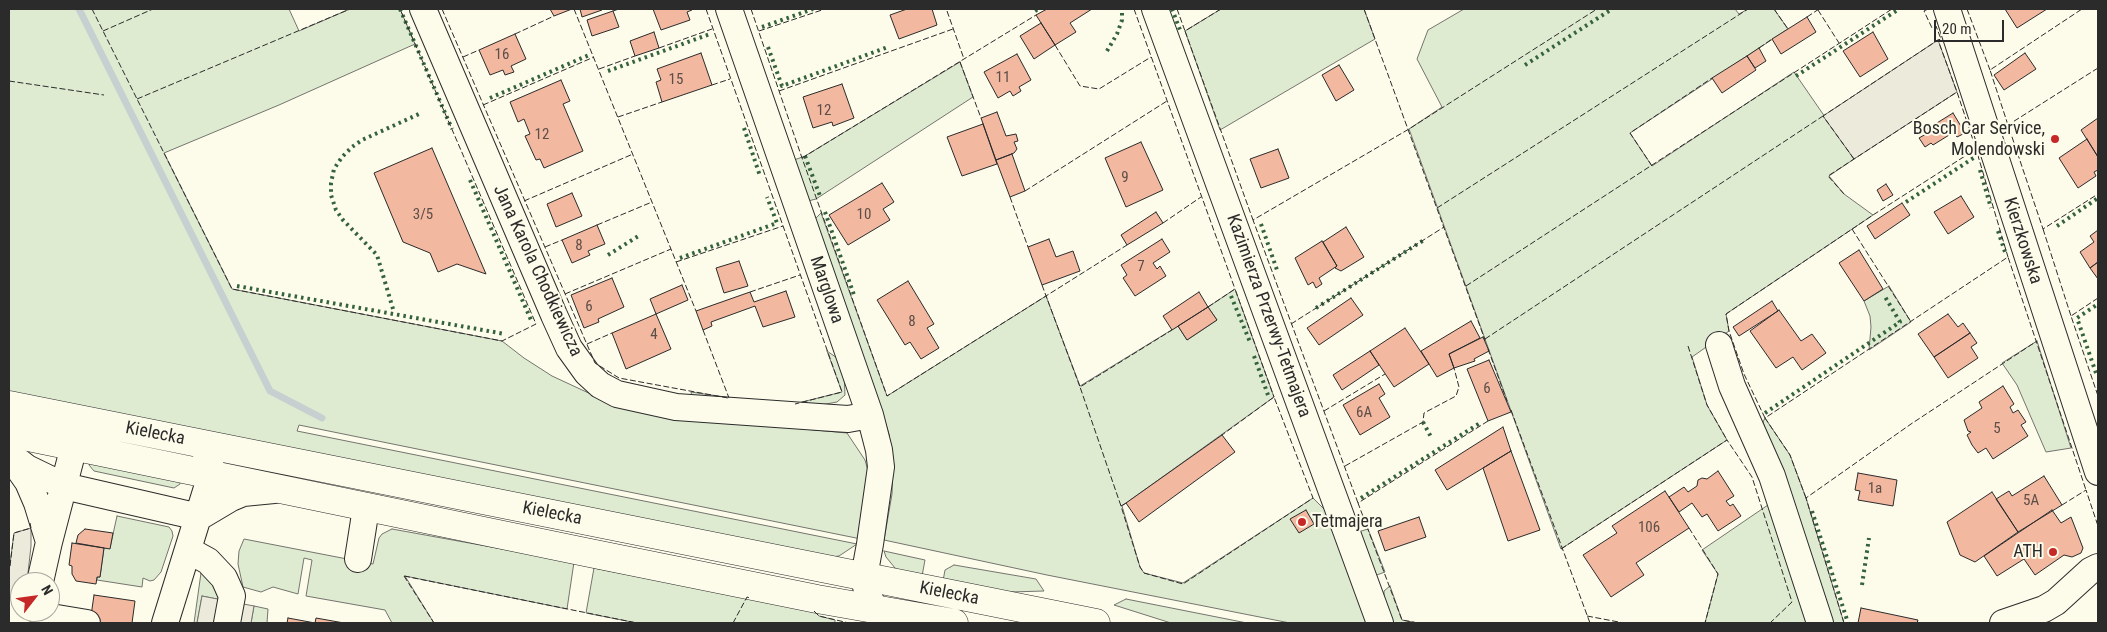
<!DOCTYPE html>
<html>
<head>
<meta charset="utf-8">
<style>
  body { margin:0 }
  #map { position:relative; width:2107px; height:632px; overflow:hidden; background:#fdfbea; font-family:"Roboto Condensed",sans-serif }
  canvas { display:block }
  .frame { position:absolute; inset:0; border:10px solid #2b2b2b; pointer-events:none }
  .north { position:absolute; left:10px; top:572px; width:50px; height:50px; box-sizing:border-box; background:#fdfbea; border:1px solid #a9a89e; border-radius:50%; rotate:60deg; font-size:14px; font-weight:700; line-height:20px; text-align:center; color:#2b2b2b }
  .north::after { content:''; display:block; margin:auto; width:18px; height:22px; background:#c62828; clip-path:polygon(50% 0,100% 100%,50% 72%,0 100%) }
  .scale { position:absolute; left:1934px; top:20px; width:70px; height:22px; box-sizing:border-box; border:2px solid #2b2b2b; border-top:0; padding-left:6px; font-size:15px; line-height:18px; white-space:nowrap; color:#2b2b2b; -webkit-text-stroke:4px #fdfbea; paint-order:stroke }
</style>
</head>
<body>
<div id="map">
<canvas width="2107" height="632"></canvas>
<div class="frame"></div>
<div class="north">N</div>
<div class="scale">20 m</div>
</div>
<script>
const c = document.querySelector('canvas').getContext('2d');
c.lineJoin = 'round';
function paint(path, color) {
  c.fillStyle = color;
  c.fill(path, 'evenodd');
}
function toPath(rows) {
  const path = new Path2D();
  for (const r of rows) {
    path.moveTo(r[0], r[1]);
    for (let i = 2; i < r.length; i += 2) path.lineTo(r[i], r[i + 1]);
  }
  return path;
}
function stroke(path, color, width, dash) {
  c.strokeStyle = color;
  c.lineWidth = width;
  c.lineCap = dash ? 'butt' : 'round';
  c.setLineDash(dash || []);
  c.stroke(path);
}
function label(font, color, halo, rows, align = 'center') {
  c.font = font + ' "Roboto Condensed",sans-serif';
  c.lineWidth = 4;
  c.setLineDash([]);
  c.textBaseline = 'middle';
  c.strokeStyle = halo;
  c.fillStyle = color;
  for (const [text, x, y, turn = 0] of rows) {
    c.save();
    c.translate(x, y);
    c.rotate((+turn || 0) * Math.PI / 180);
    c.textAlign = isNaN(turn) ? turn : align;
    if (halo) c.strokeText(text, 0, 0);
    c.fillText(text, 0, 0);
    c.restore();
  }
}
const green = toPath([
  [9,9,289,9,299,31,350,9,400,9,415,44,279,105,164,153,232,289,502,341,524,358,552,376,608,402,676,417,847,433,865,460,870,478,861,539,299,425,297,431,857,544,839,556,831,557,9,396,9,9],
  [1221,9,1364,9,1375,39,1220,130,1185,31,1221,9],
  [1464,9,1735,9,1739,14,1748,9,1774,9,1788,29,1630,133,1652,166,1794,72,1854,159,1829,176,1844,194,1873,215,1726,314,1729,331,1692,357,1707,405,1727,440,1561,549,1409,129,1442,107,1417,59,1428,30,1464,9],
  [960,62,973,97,816,199,808,201,794,160,805,156,960,62],
  [821,213,887,396,1046,296,1080,386,1178,326,1187,340,1217,320,1208,307,1235,289,1274,397,1122,506,1140,567,1144,573,1183,583,1313,498,1327,512,1369,623,1290,623,1047,575,884,540,892,494,893,466,889,434,874,387,813,221,821,213],
  [1889,286,1911,322,1869,350,1871,327,1870,316,1864,301,1889,286],
  [2037,341,2071,448,2046,452,2017,385,2002,363,2037,341],
  [827,351,837,358,844,372,845,395,837,402,793,410,773,410,693,401,691,392,786,406,842,392,827,351],
  [1765,418,1790,455,1806,498,1844,623,1826,623,1763,422,1765,418],
  [90,462,180,480,180,484,174,488,94,471,89,465,90,462],
  [1768,505,1808,623,1705,623,1718,574,1702,550,1768,505],
  [117,516,169,527,172,531,173,536,161,572,154,580,150,581,143,578,142,587,97,580,97,577,100,577,104,548,110,548,117,516],
  [392,529,574,562,567,609,405,576,434,623,392,623,385,610,306,596,312,560,304,558,298,594,273,587,261,592,243,587,238,564,239,551,244,539,373,564,379,538,382,534,392,529],
  [1368,529,1385,572,1374,576,1358,532,1368,529],
  [884,551,925,560,922,576,901,572,895,568,886,557,884,551],
  [954,565,1036,579,1044,591,1010,592,943,581,945,570,954,565],
  [594,568,815,611,819,616,835,620,835,623,637,623,586,613,594,568],
  [201,573,207,574,222,600,202,596,197,623,194,623,201,573],
  [1390,586,1402,620,1418,623,1393,623,1384,598,1384,591,1390,586],
  [1126,599,1247,623,1171,623,1114,605,1126,599],
  [254,606,268,609,267,623,251,623,254,606]
]);
paint(green, '#deebd1');
stroke(green, '#74746e', 1);
const parking = toPath([
  [1938,40,1957,92,1854,159,1823,116,1938,40],
  [31,528,31,546,27,582,20,582,20,598,9,597,9,571,14,533,31,528],
  [202,596,254,606,251,623,197,623,202,596]
]);
paint(parking, '#eceadb');
stroke(parking, '#74746e', 1);
stroke(toPath([
  [79,9,270,391,322,418]
]), '#c7d0d0', 7);
const building = toPath([
  [550,9,572,9,554,16,550,9],
  [580,9,601,9,602,10,582,17,580,9],
  [653,9,692,9,692,10,687,12,690,20,661,30,653,9],
  [907,9,932,9,937,25,899,39,890,15,907,9],
  [1047,9,1092,9,1070,23,1076,32,1055,45,1036,15,1047,9],
  [2005,9,2047,9,2017,28,2005,9],
  [613,11,619,27,592,36,587,20,613,11],
  [1807,17,1816,32,1781,54,1772,39,1807,17],
  [1041,23,1055,45,1034,59,1020,36,1041,23],
  [654,32,659,48,635,56,630,41,654,32],
  [1873,32,1888,59,1860,77,1843,51,1873,32],
  [515,34,526,59,511,66,514,72,505,75,503,70,490,75,479,50,515,34],
  [1759,48,1766,61,1755,68,1747,56,1759,48],
  [701,53,712,85,662,102,656,82,661,80,657,69,701,53],
  [2025,53,2036,69,2004,90,1994,75,2025,53],
  [1017,54,1031,80,1019,87,1021,91,1013,96,1010,91,998,98,984,72,1017,54],
  [1747,56,1756,70,1722,93,1712,78,1747,56],
  [1339,65,1354,90,1336,101,1322,75,1339,65],
  [561,80,570,101,563,104,583,151,544,168,540,159,536,160,525,136,530,134,524,119,518,122,510,102,561,80],
  [842,84,854,118,833,126,832,122,813,128,803,97,842,84],
  [997,112,1006,136,1016,134,1018,141,1014,142,1017,149,1014,153,996,160,981,118,997,112],
  [1953,113,1965,133,1957,137,1954,132,1933,145,1931,143,1925,147,1919,138,1926,134,1924,131,1953,113],
  [2098,118,2098,157,2081,130,2098,118],
  [983,124,997,164,962,176,947,137,983,124],
  [2087,139,2098,157,2098,170,2094,172,2096,176,2078,188,2059,158,2087,139],
  [1141,142,1163,190,1126,207,1105,158,1141,142],
  [432,148,486,274,457,264,438,272,430,253,403,242,374,173,432,148],
  [1278,149,1289,178,1261,188,1250,159,1278,149],
  [1012,154,1025,191,1010,197,996,160,1012,154],
  [882,183,894,202,883,209,890,220,848,245,829,215,882,183],
  [1886,184,1893,195,1883,201,1877,190,1886,184],
  [572,193,582,216,556,227,547,204,572,193],
  [1961,196,1974,217,1948,234,1934,212,1961,196],
  [1902,203,1910,215,1875,239,1867,226,1902,203],
  [1156,212,1163,223,1127,245,1121,235,1156,212],
  [597,225,605,244,588,251,590,255,572,263,562,240,597,225],
  [1346,227,1364,257,1341,271,1335,268,1337,266,1323,242,1346,227],
  [2098,230,2098,262,2090,268,2080,252,2094,242,2090,236,2098,230],
  [1049,239,1056,257,1073,251,1080,271,1042,285,1028,247,1049,239],
  [1162,239,1170,252,1153,263,1157,269,1160,266,1166,276,1135,296,1123,278,1127,275,1121,265,1162,239],
  [1322,241,1337,266,1319,278,1322,284,1316,288,1313,282,1308,285,1295,258,1322,241],
  [1859,250,1883,289,1864,301,1839,263,1859,250],
  [739,261,748,286,724,293,716,268,739,261],
  [2098,262,2098,279,2090,268,2098,262],
  [612,278,624,307,598,319,599,322,584,328,571,295,612,278],
  [908,281,934,324,927,328,939,348,921,359,910,342,905,345,877,300,908,281],
  [682,285,688,300,656,314,650,299,682,285],
  [786,291,795,317,763,327,755,306,711,322,712,326,703,330,696,311,750,292,754,302,786,291],
  [1199,292,1208,307,1172,330,1163,316,1199,292],
  [1351,298,1363,315,1319,345,1307,328,1351,298],
  [1772,301,1778,311,1739,336,1733,327,1772,301],
  [1208,307,1217,320,1187,340,1178,326,1208,307],
  [1779,310,1801,341,1812,334,1826,353,1802,370,1793,357,1776,368,1750,331,1779,310],
  [656,314,671,349,626,369,612,333,656,314],
  [1948,314,1958,327,1963,323,1970,333,1934,357,1918,334,1948,314],
  [1471,321,1480,338,1449,354,1454,368,1437,377,1421,351,1471,321],
  [1405,328,1429,364,1394,387,1370,351,1405,328],
  [1970,333,1977,343,1971,347,1978,358,1948,378,1934,357,1970,333],
  [1483,337,1489,351,1474,359,1475,361,1454,368,1449,354,1483,337],
  [1370,351,1379,365,1342,390,1333,375,1370,351],
  [1489,360,1511,412,1488,421,1467,369,1489,360],
  [1379,384,1385,394,1379,398,1390,417,1360,435,1343,405,1379,384],
  [2003,386,2014,404,2010,407,2013,413,2018,410,2026,422,2021,425,2028,436,1993,459,1986,448,1978,453,1972,445,1967,435,1971,432,1968,431,1964,420,1982,408,1979,402,2003,386],
  [1503,427,1511,451,1447,490,1435,470,1503,427],
  [1222,435,1235,452,1139,522,1126,503,1222,435],
  [1511,451,1540,530,1508,541,1483,468,1511,451],
  [1718,471,1734,496,1726,501,1730,506,1733,504,1741,516,1718,531,1707,514,1702,517,1692,503,1679,512,1669,497,1684,487,1688,492,1697,486,1698,480,1702,478,1707,479,1718,471],
  [1858,473,1897,480,1893,506,1858,500,1860,491,1855,490,1858,473],
  [2044,476,2062,505,2018,532,1996,499,2009,491,2012,496,2044,476],
  [1665,491,1689,528,1636,563,1644,575,1611,597,1583,555,1617,533,1612,526,1665,491],
  [1992,492,2018,532,1975,562,1960,555,1947,522,1992,492],
  [1306,510,1314,524,1299,533,1290,519,1306,510],
  [2052,510,2061,523,2071,517,2083,548,2081,553,2072,557,2064,555,2035,575,2024,559,1997,576,1984,556,2052,510],
  [1419,517,1426,537,1385,551,1378,531,1419,517],
  [85,529,113,533,110,549,76,543,78,535,85,529],
  [72,543,104,548,100,577,97,577,96,584,76,581,72,574,72,566,69,565,72,543],
  [94,595,135,601,132,623,90,623,94,595],
  [1861,608,1918,620,1917,623,1858,623,1861,608],
  [288,618,315,623,316,618,344,623,287,623,288,618]
]);
paint(building, '#f2b8a0');
stroke(building, '#2b2b2b', 1);
const minor = toPath([
  [423,9,554,315,569,348,587,373,600,385,617,394,676,407,833,418,848,419,870,415],
  [729,9,870,415,879,450,881,467,870,544,864,577,868,596,875,609],
  [1155,9,1380,623],
  [1947,9,2098,472],
  [1719,345,1732,386,1772,476,1820,623],
  [9,454,27,468,64,486,199,517,231,498,243,493,274,490],
  [14,462,28,482,37,503,49,542,40,582],
  [49,542,74,446,79,439,90,432],
  [188,550,208,561,224,578,232,596,227,623],
  [358,559,366,508],
  [40,612,45,616,87,623],
  [165,623,211,475,210,461,206,455],
  [2003,623,2044,609,2056,602,2090,571,2098,567]
]);
const major = toPath([
  [9,405,1096,623],
  [9,433,585,552,817,599,954,623]
]);
stroke(minor, '#2b2b2b', 28);
stroke(major, '#2b2b2b', 29);
stroke(minor, '#fdfbea', 26);
stroke(major, '#fdfbea', 28);
stroke(toPath([
  [400,9,452,129],
  [1172,9,1180,30],
  [1035,11,1038,9],
  [762,27,813,9],
  [768,47,782,86,888,47],
  [1107,51,1117,34,1122,20,1122,9],
  [1525,65,1612,9],
  [608,71,710,34],
  [1796,76,1899,9],
  [490,98,589,55],
  [744,128,760,176],
  [805,156,820,196],
  [1980,170,1991,208],
  [470,180,531,320],
  [1906,202,1975,157],
  [825,212,854,295],
  [1261,224,1277,270],
  [2057,226,2098,198],
  [1998,231,2006,255],
  [608,255,640,235],
  [680,258,777,223,767,197],
  [237,286,505,334],
  [1231,296,1250,342],
  [1316,308,1424,240],
  [393,309,377,255,343,220,336,210,331,195,331,183,334,169,342,157,352,147,362,140,419,114],
  [1254,356,1268,395],
  [2096,373,2077,318,2098,304],
  [1765,413,1900,322,1884,295],
  [1423,422,1431,437],
  [1361,498,1480,423],
  [1812,511,1848,623],
  [1862,585,1869,538]
]), '#34623c', 4, [2.5, 4]);
stroke(toPath([
  [92,9,232,289,502,341,536,324,400,9],
  [442,9,595,363,619,378,728,398],
  [574,9,696,311],
  [706,9,842,392,795,404],
  [751,9,802,158,887,396,1127,245],
  [1134,9,1235,289],
  [1177,9,1185,31],
  [1221,9,1185,31,1253,220],
  [1364,9,1485,340],
  [1774,9,1788,29],
  [1928,9,1924,11,1932,28,1936,26,1941,39,1938,40],
  [1967,9,1990,70],
  [1818,10,1839,43],
  [613,11,619,9],
  [947,11,964,59],
  [1807,17,1819,9],
  [103,31,153,9],
  [759,31,825,9],
  [515,34,554,16],
  [1055,45,1080,86,1099,89,1151,57],
  [659,48,712,29],
  [1759,48,1772,39],
  [463,57,479,50],
  [960,62,981,118],
  [2098,68,2008,125,2043,229,2098,194],
  [599,69,635,56],
  [9,81,104,95],
  [712,85,730,79],
  [779,91,953,29],
  [137,99,350,9],
  [483,105,594,57],
  [618,117,662,102],
  [2008,125,1990,70,2082,9],
  [802,158,1036,15],
  [1854,159,1823,116,1938,40,1957,92],
  [1652,166,1630,133,1712,78],
  [1025,191,1167,101],
  [1844,194,1828,176,1957,92,1976,149],
  [1010,197,1028,247],
  [524,201,633,154],
  [1437,208,1748,9],
  [1163,223,1201,197],
  [597,225,652,202],
  [1852,229,1911,322],
  [2043,229,2071,316],
  [545,247,562,240],
  [676,262,783,226],
  [1042,285,1080,387],
  [1466,286,1892,9],
  [750,292,800,275],
  [565,294,671,249],
  [2098,298,2071,316,2098,396],
  [1208,307,1235,289,1274,397],
  [1291,324,1444,227],
  [703,330,729,398],
  [1485,339,1823,116],
  [587,344,612,333],
  [1688,346,1707,405,1727,440],
  [1488,349,1507,401],
  [1511,410,1590,623],
  [1324,411,1385,374],
  [1765,418,1744,374,1729,331,1726,314,1873,215,1976,149,2008,257],
  [1345,466,1423,422,1424,413,1456,396,1459,387,1454,368],
  [1806,498,1790,455,1765,418,2008,257,2086,490],
  [1126,503,1121,506,1140,567,1144,573,1183,584,1313,498,1274,397,1222,435],
  [1358,503,1253,220,1409,129,1597,9],
  [2062,505,2086,490,2098,526],
  [1121,506,1080,387,1172,330],
  [1689,528,1718,574,1705,623],
  [1561,549,1727,440,1752,477,1792,602,1770,623],
  [10,566,14,533,31,528,30,523],
  [404,576,637,623],
  [404,576,434,623],
  [814,611,819,616,849,623],
  [1587,616,1624,623],
  [733,623,747,597,750,598],
  [1418,623,1402,620,1358,503,1488,421],
  [1844,623,1806,498,1911,424,2037,341]
]), '#2b2b2b', 1, [6, 2.5]);
for (const [x, y, r, color] of [
  [2055,139,5,"#c62828"],
  [1302,522,5,"#c62828"],
  [2053,552,5,"#c62828"]
]) {
  const dot = new Path2D();
  dot.arc(x, y, r, 0, 2 * Math.PI);
  c.fillStyle = color;
  c.fill(dot);
  stroke(dot, '#fdfbea', 2);
}
label('15px', '#5d4e48', null, [
  ["16",502,55],
  ["11",1003,78],
  ["15",676,80],
  ["12",824,111],
  ["12",542,135],
  ["9",1125,178],
  ["3/5",423,215],
  ["10",864,215],
  ["8",579,246],
  ["7",1141,267],
  ["6",589,307],
  ["8",912,322],
  ["4",654,335],
  ["6",1487,389],
  ["6A",1364,413],
  ["5",1997,429],
  ["1a",1875,489],
  ["5A",2031,501],
  ["106",1649,528]
]);
label('18px', '#2b2b2b', '#fdfbea', [
  ["Bosch Car Service,",2045,129],
  ["Molendowski",2045,150],
  ["Tetmajera",1312,522,"left"],
  ["ATH",2043,552]
], 'right');
label('18px', '#2b2b2b', '#fdfbea', [
  ["Kierzkowska",2022,241,72],
  ["Jana Karola Chodkiewicza",537,271,65],
  ["Marglowa",826,290,71],
  ["Kazimierza Przerwy-Tetmajera",1268,316,70],
  ["Kielecka",155,434,11],
  ["Kielecka",552,514,11],
  ["Kielecka",949,594,11]
]);
</script>
</body>
</html>
